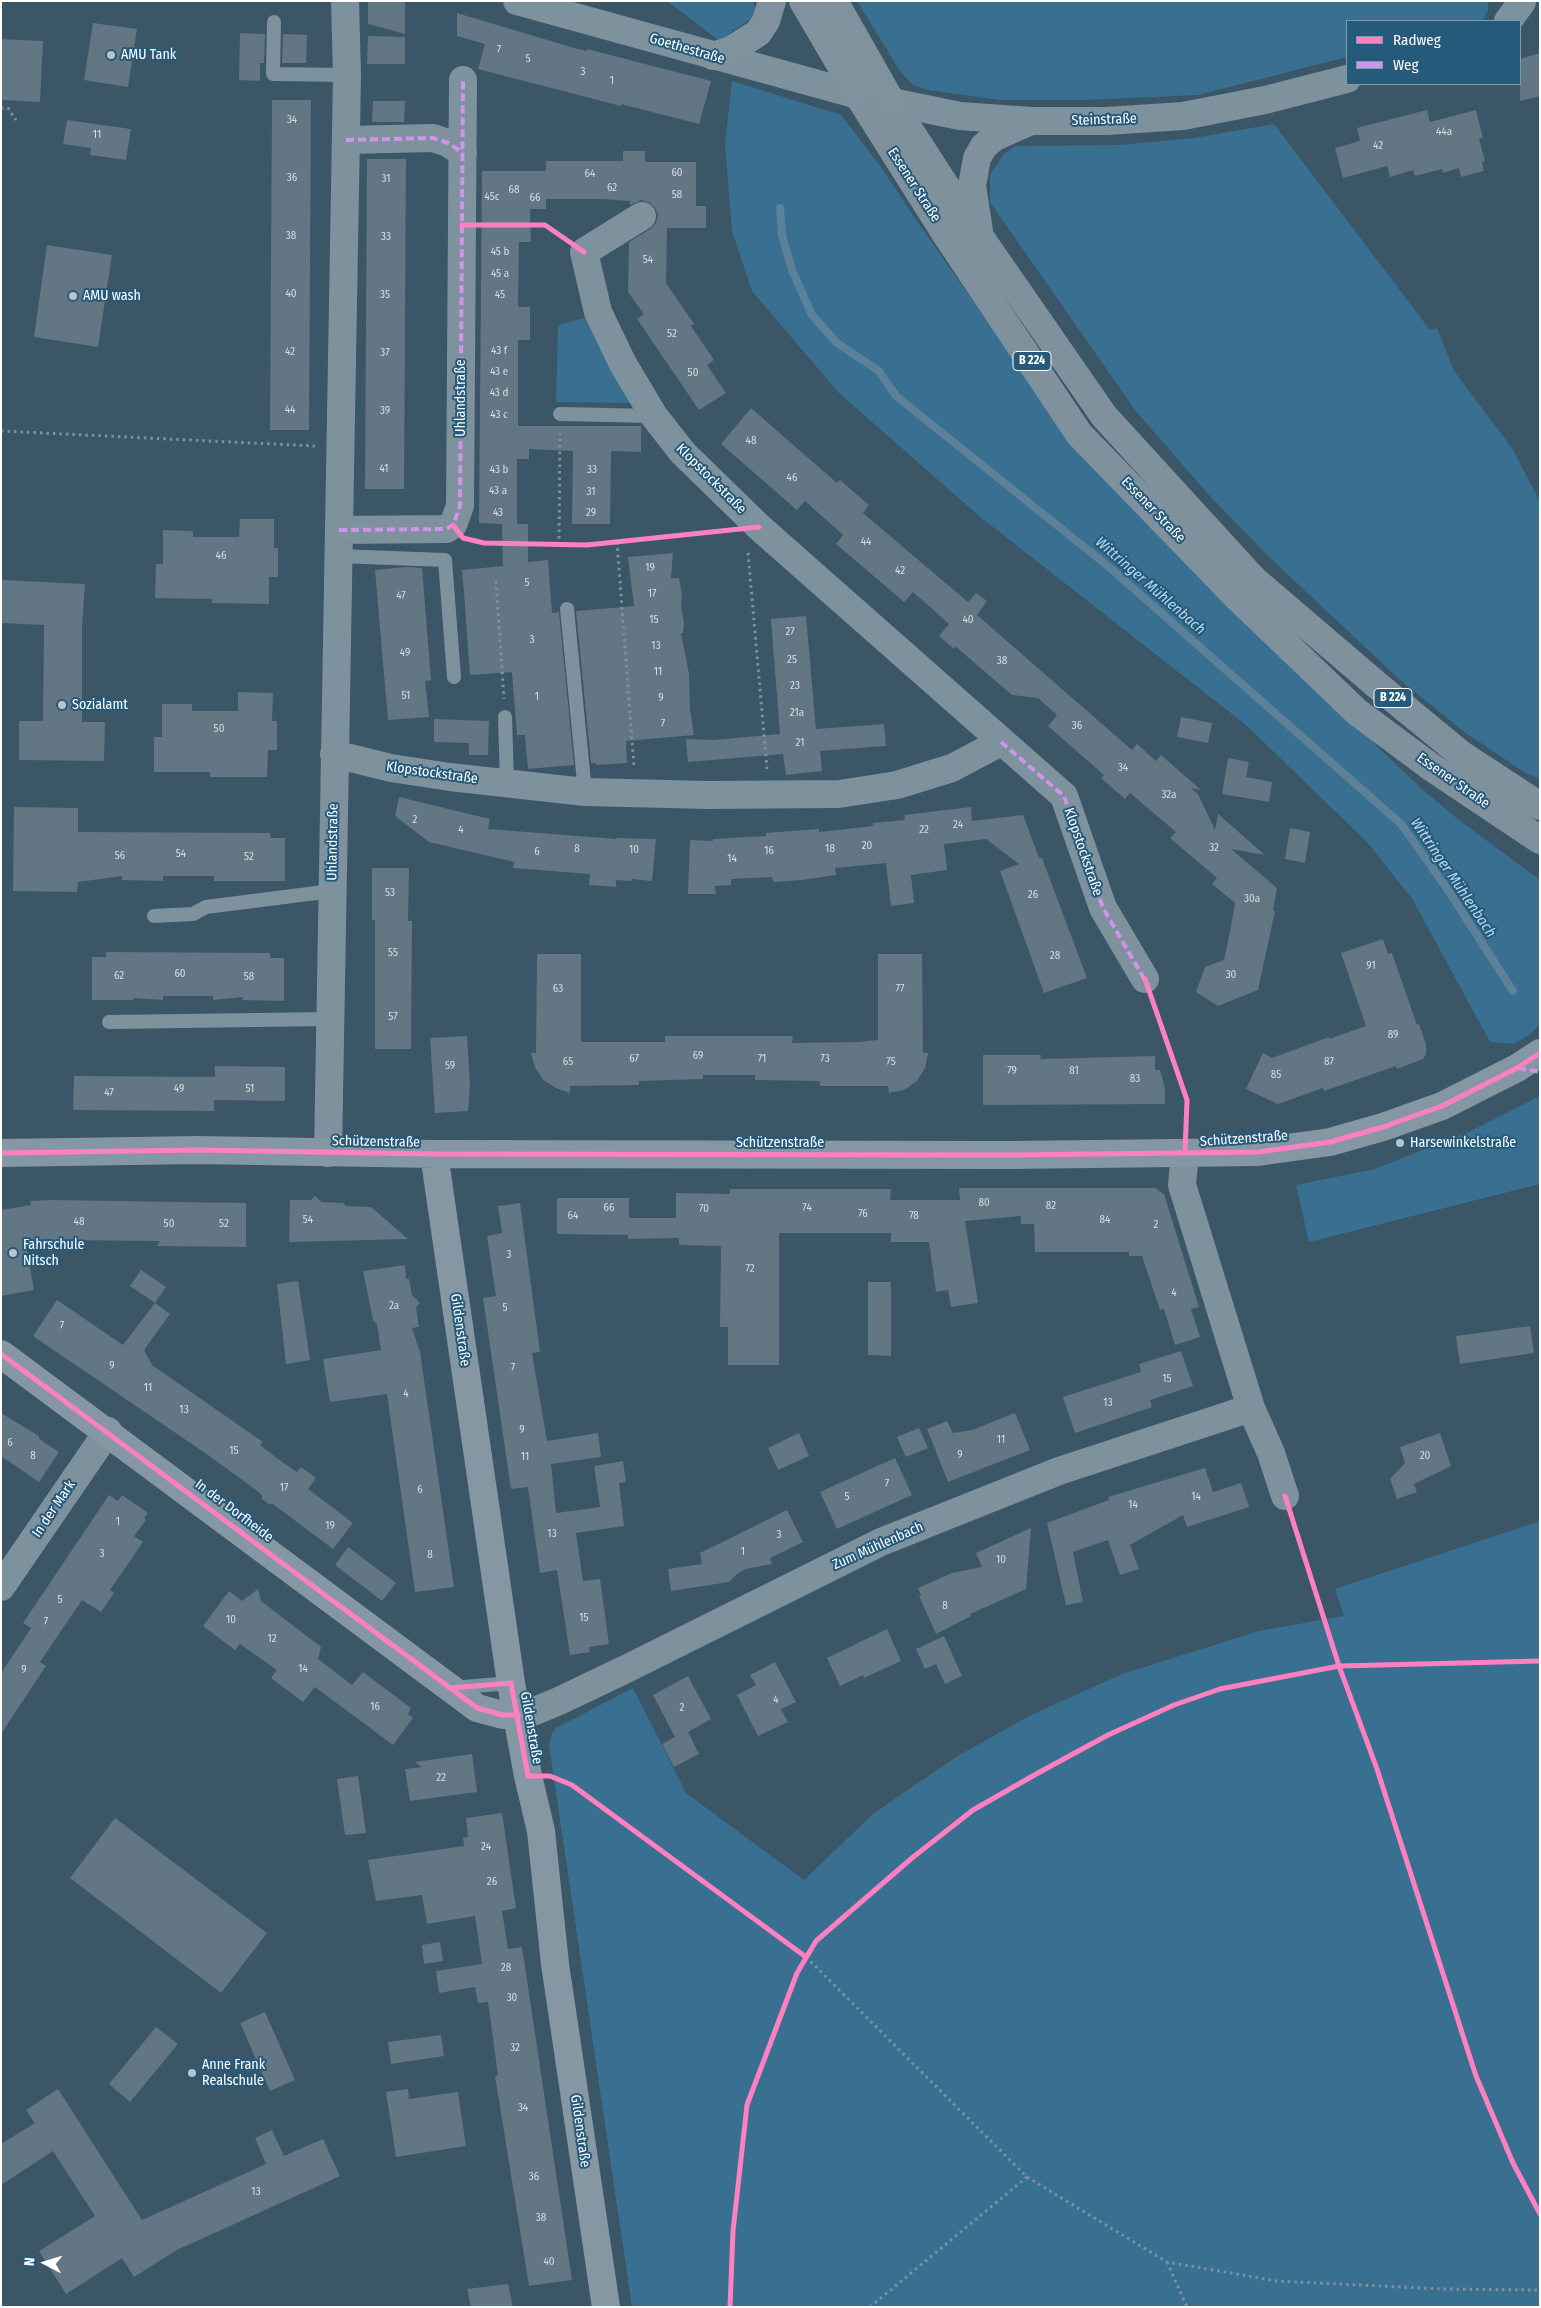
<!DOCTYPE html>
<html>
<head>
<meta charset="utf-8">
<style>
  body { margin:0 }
  #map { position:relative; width:1541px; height:2308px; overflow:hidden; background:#3a5667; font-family:"Fira Sans Condensed",sans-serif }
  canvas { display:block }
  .frame { position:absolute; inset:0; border:2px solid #fff; pointer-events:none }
  .legend { position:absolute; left:1346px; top:20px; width:175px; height:65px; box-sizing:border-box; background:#265a7b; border:1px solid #7d9cb0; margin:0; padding:6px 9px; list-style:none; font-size:15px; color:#fff }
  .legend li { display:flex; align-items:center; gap:10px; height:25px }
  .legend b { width:25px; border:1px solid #7d9cb0 }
  .north { position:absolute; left:20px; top:2238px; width:50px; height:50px; -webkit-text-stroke:4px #265a7b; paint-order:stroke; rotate:275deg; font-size:14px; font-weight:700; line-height:20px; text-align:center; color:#fff }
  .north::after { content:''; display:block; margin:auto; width:18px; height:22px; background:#fff; clip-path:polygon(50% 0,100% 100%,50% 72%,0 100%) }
</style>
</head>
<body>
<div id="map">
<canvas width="1541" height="2308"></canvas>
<div class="frame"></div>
<ul class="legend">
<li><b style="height:6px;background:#ff80c0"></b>Radweg</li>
<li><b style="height:6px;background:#d193ec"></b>Weg</li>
</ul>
<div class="north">N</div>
</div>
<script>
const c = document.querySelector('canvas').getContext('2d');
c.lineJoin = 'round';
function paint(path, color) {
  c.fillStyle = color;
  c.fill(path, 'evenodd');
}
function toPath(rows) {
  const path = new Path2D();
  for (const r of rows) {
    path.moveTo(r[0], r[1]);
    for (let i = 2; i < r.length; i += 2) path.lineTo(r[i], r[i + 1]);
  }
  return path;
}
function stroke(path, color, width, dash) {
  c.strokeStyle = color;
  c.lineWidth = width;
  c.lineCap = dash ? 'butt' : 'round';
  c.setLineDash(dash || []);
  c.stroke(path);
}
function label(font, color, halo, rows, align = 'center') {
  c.font = font + ' "Fira Sans Condensed",sans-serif';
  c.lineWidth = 4;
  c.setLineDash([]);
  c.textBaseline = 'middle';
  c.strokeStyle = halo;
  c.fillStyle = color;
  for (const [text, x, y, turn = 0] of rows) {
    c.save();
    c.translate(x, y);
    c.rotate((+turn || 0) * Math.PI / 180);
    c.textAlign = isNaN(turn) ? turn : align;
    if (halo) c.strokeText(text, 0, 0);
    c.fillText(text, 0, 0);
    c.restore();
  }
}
paint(toPath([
  [667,1,754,1,755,15,720,41],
  [857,1,1488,1,1488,11,1482,21,1347,21,1347,57,1198,95,1084,100,1000,100,928,90,913,85,900,71],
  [732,81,841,115,881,167,910,211,992,328,1353,723,1423,790,1459,820,1540,880,1540,1024,1528,1036,1513,1044,1490,1042,1413,900,1367,842,1246,725,979,516,839,393,752,291,732,231,725,144],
  [1274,124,1430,330,1437,328,1454,371,1512,448,1540,502,1540,779,1527,774,1463,731,1399,679,1267,555,1208,494,1135,410,990,202,990,175,1004,154,1015,146,1119,145,1195,138],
  [588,317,631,403,556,402,558,325],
  [1540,1096,1540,1184,1309,1242,1296,1185,1375,1169,1471,1131],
  [1540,1521,1540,2307,632,2307,549,1745,552,1733,556,1728,633,1688,686,1793,804,1880,874,1813,956,1757,1029,1716,1122,1674,1259,1631,1344,1616,1335,1589]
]), '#397092');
stroke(toPath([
  [780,208,782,235,792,270,812,315,837,343,879,371,896,396,1109,567,1401,824,1448,890,1513,991]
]), '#5d8199', 8);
paint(toPath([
  [368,1,405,1,405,34,368,24],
  [457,13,574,48,587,51,587,49,711,81,699,124,621,104,621,106,478,69,485,44,457,36],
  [93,23,137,29,128,87,84,80],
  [240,33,265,34,264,63,260,63,260,81,239,80],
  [283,34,307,35,306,63,282,63],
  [368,36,405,37,405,64,367,64],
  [1,39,43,41,40,102,1,100],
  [1540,53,1540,96,1520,101,1520,59],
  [272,100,311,100,309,430,270,430],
  [373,101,405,101,404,122,372,122],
  [1427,110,1430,122,1476,110,1483,138,1479,139,1485,161,1482,162,1484,171,1461,177,1459,168,1443,173,1442,169,1415,176,1413,170,1390,177,1387,166,1343,178,1335,148,1360,141,1357,128],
  [67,120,131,129,126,160,90,155,91,148,63,144],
  [623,151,645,151,645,162,696,162,696,206,706,206,706,228,667,228,666,283,694,324,691,326,714,360,707,365,726,393,699,410,637,319,644,314,628,292,629,242,650,229,656,223,658,215,655,208,650,203,641,200,630,205,630,201,601,199,546,199,546,209,530,209,531,242,519,242,518,307,530,307,530,340,518,340,518,426,641,426,641,452,611,451,610,524,572,524,573,451,529,449,529,459,517,459,517,524,528,524,528,562,548,560,552,613,559,612,574,765,528,769,525,735,517,735,512,672,470,675,464,593,462,570,503,566,502,524,479,523,482,171,546,171,546,161,623,161],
  [367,159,406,159,404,489,365,489],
  [47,245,112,255,98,347,34,337],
  [751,408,837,483,840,480,869,505,863,513,968,602,976,593,987,601,977,615,1132,750,1137,744,1156,761,1161,755,1201,790,1191,788,1198,794,1215,830,1218,814,1265,855,1231,849,1277,888,1273,910,1275,911,1258,990,1218,1006,1196,992,1205,967,1224,960,1230,932,1235,903,1212,884,1217,878,1170,838,1176,832,1130,793,1125,799,1101,778,1104,775,1048,726,1057,715,1038,698,1012,695,955,646,954,649,939,636,949,624,913,592,904,602,836,544,843,535,805,501,797,510,721,444],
  [240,519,274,519,274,548,278,548,278,577,269,577,269,604,212,603,212,599,155,598,156,564,163,564,163,530,193,531,193,537,239,537],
  [673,553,671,578,679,578,682,595,681,605,684,623,683,633,681,633,689,674,690,709,694,735,626,741,627,763,596,765,596,763,591,763,576,611,634,606,628,557],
  [406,567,422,568,431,680,425,681,429,717,388,720,375,570],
  [1,580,85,584,82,626,82,722,105,722,104,761,19,760,19,721,43,721,44,625,1,623],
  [806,616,816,729,884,724,886,746,820,751,822,771,786,775,783,754,688,762,686,739,714,740,780,734,771,619],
  [238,692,273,693,272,721,277,721,277,750,268,750,267,777,210,777,210,772,154,772,154,737,162,737,162,704,192,704,192,711,238,711],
  [1181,717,1212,723,1208,743,1177,737],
  [434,719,489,721,488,755,469,755,469,743,434,742],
  [1228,758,1249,762,1246,777,1272,782,1269,802,1222,794],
  [399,797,490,819,488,829,616,839,616,838,656,839,652,881,632,879,632,881,616,880,616,887,589,885,590,874,513,868,514,862,429,842,395,816],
  [14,807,78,808,78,832,270,833,271,838,285,838,285,881,214,881,214,876,163,876,163,881,122,880,122,876,78,882,77,892,13,891],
  [971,807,972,821,1023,815,1039,858,1042,858,1087,978,1044,993,1000,871,1019,864,986,839,944,844,947,870,911,875,914,903,891,906,886,863,835,868,836,875,802,880,773,882,772,877,731,879,731,885,715,886,716,894,688,894,690,840,713,841,713,839,766,836,766,833,819,829,819,832,873,826,873,823,905,820,904,815],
  [1290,828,1310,832,1305,863,1285,859],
  [372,868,409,868,408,921,412,921,411,1049,375,1049,375,920,372,920],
  [1383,939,1388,954,1392,953,1417,1025,1419,1024,1426,1044,1426,1054,1423,1059,1397,1069,1396,1066,1324,1091,1323,1088,1278,1104,1246,1089,1263,1053,1272,1058,1329,1037,1329,1039,1366,1026,1341,953],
  [106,952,270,953,270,958,284,958,284,1001,242,1000,243,997,213,1000,213,996,163,996,163,1000,133,998,133,1000,92,1000,92,957,106,957],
  [537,954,581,954,581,1042,665,1042,665,1036,793,1036,792,1043,859,1042,878,1040,878,954,922,954,923,1053,928,1053,925,1068,917,1081,904,1090,889,1093,888,1086,820,1086,820,1081,755,1080,755,1075,703,1075,703,1079,639,1081,639,1085,570,1086,570,1093,556,1088,543,1080,535,1067,531,1053,536,1053],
  [467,1036,470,1084,468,1111,435,1113,430,1038],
  [983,1055,1041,1055,1040,1059,1155,1056,1155,1070,1160,1070,1165,1089,1165,1104,983,1105],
  [215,1066,285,1067,285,1101,214,1100,214,1111,73,1110,74,1076,215,1077],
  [959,1188,1155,1188,1164,1194,1199,1307,1191,1309,1200,1337,1175,1345,1164,1309,1160,1310,1142,1256,1129,1256,1129,1252,1035,1252,1034,1224,1021,1224,1021,1216,965,1221,978,1303,951,1307,948,1290,936,1292,929,1242,891,1242,891,1233,779,1233,779,1365,728,1365,728,1327,720,1327,721,1246,679,1245,679,1238,628,1239,628,1235,557,1234,557,1198,629,1198,629,1223,629,1218,676,1218,676,1193,730,1194,730,1189,891,1189,890,1200,960,1200],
  [315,1196,322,1202,344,1203,345,1206,371,1207,408,1239,289,1242,290,1200,311,1200],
  [50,1200,246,1203,246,1247,157,1246,160,1241,54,1240,26,1245,34,1290,1,1296,1,1210,31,1205,30,1201],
  [520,1203,540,1352,532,1353,547,1441,598,1433,601,1457,551,1464,556,1513,600,1507,594,1466,623,1461,626,1482,619,1483,624,1526,576,1533,583,1581,600,1579,609,1644,589,1647,590,1652,570,1655,557,1570,540,1573,528,1487,511,1489,483,1298,496,1296,487,1236,502,1233,498,1206],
  [405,1265,406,1279,409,1279,412,1295,420,1303,416,1307,419,1327,412,1328,420,1352,454,1587,415,1592,387,1394,330,1402,323,1359,381,1350,377,1324,373,1320,363,1271],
  [141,1270,166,1287,155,1303,130,1286],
  [298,1281,310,1360,286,1364,277,1284],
  [868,1282,891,1282,891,1356,868,1355],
  [57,1300,123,1345,155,1303,170,1314,144,1350,152,1365,263,1442,260,1445,278,1459,297,1472,301,1467,316,1478,308,1489,353,1523,333,1549,273,1504,269,1504,262,1499,262,1495,256,1490,208,1455,33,1336],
  [1530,1326,1534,1353,1460,1364,1456,1336],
  [1181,1351,1193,1386,1150,1400,1152,1407,1075,1433,1063,1397,1141,1372,1139,1364],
  [1,1413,39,1436,39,1439,59,1452,39,1482,1,1456],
  [1015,1413,1030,1450,948,1482,927,1429,947,1421,953,1433,972,1430],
  [919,1428,928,1448,906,1457,897,1437],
  [799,1433,809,1456,778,1470,768,1448],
  [1440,1433,1451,1466,1414,1484,1417,1492,1397,1499,1390,1479,1405,1463,1400,1447],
  [895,1458,912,1495,837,1529,820,1492],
  [1205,1468,1213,1492,1241,1483,1249,1507,1187,1527,1183,1515,1130,1545,1139,1569,1120,1575,1108,1540,1073,1552,1083,1602,1066,1605,1047,1523,1109,1500,1108,1497],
  [109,1495,118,1501,122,1495,148,1513,144,1518,146,1520,134,1536,143,1542,110,1590,114,1593,101,1612,82,1600,40,1662,46,1666,1,1734,1,1673,31,1628,23,1623],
  [787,1510,803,1542,770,1558,772,1564,746,1569,737,1574,729,1582,671,1591,668,1569,702,1564,700,1553],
  [1031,1528,1026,1589,970,1614,971,1616,936,1634,919,1596,921,1595,918,1588,952,1573,982,1567,976,1553],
  [348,1547,396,1583,382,1601,335,1565],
  [258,1589,261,1601,321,1647,318,1659,352,1685,363,1672,411,1708,408,1714,413,1718,393,1745,315,1687,303,1702,271,1678,277,1670,240,1644,235,1650,203,1626,229,1591,242,1601],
  [887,1629,901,1661,864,1678,863,1675,840,1686,827,1658],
  [944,1636,962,1676,945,1684,936,1664,925,1669,916,1649],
  [775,1662,796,1702,781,1709,788,1722,758,1736,737,1695,756,1685,750,1675],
  [688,1676,711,1719,688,1732,699,1754,674,1767,662,1744,675,1737,653,1695],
  [472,1754,477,1792,410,1801,405,1769,422,1767,415,1762],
  [358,1776,366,1833,345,1835,337,1779],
  [502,1813,516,1908,502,1911,508,1949,522,1947,572,2280,529,2286,495,2076,498,2075,488,2002,478,2003,475,1987,439,1993,436,1971,482,1964,475,1916,427,1924,422,1895,376,1901,368,1860,464,1846,463,1838,468,1837,466,1818],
  [115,1818,267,1933,221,1993,70,1878],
  [440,1942,443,1961,424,1964,422,1945],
  [265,2012,295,2080,270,2091,240,2023],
  [156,2027,178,2044,130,2102,109,2084],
  [441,2035,444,2056,391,2064,388,2042],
  [58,2089,142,2220,266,2164,255,2138,272,2130,284,2156,323,2139,340,2176,177,2250,134,2277,122,2258,66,2294,39,2251,95,2216,53,2151,1,2185,1,2144,35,2123,26,2110],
  [408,2089,409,2099,458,2092,466,2146,396,2157,386,2092],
  [508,2284,513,2307,471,2307,467,2289]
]), '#627684');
stroke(toPath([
  [1,108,8,108,16,120],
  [1,431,315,446],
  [617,542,634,767],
  [559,545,560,433],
  [748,553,767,769],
  [496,581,504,699],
  [806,1957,1027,2177,1167,2262,1277,2281,1442,2289,1540,2290],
  [1167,2262,1187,2307],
  [870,2307,1027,2177]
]), '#7e929e', 3, [2.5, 4]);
stroke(toPath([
  [274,22,273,74,347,75],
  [560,414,654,416],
  [338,556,445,560,454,677],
  [567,609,585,792],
  [505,717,507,783],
  [154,916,193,914,206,907,332,891],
  [109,1022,330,1019],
  [452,1688,511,1683]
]), '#7e929e', 14);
stroke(toPath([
  [517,1,858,95,960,116,1031,121,1107,121,1183,116,1265,100,1347,79],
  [1508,21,1522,2],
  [346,140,433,138,448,143,463,153],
  [642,216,584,252,598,312,623,364,654,416,683,453,759,527,1064,796,1103,908,1145,979],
  [339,530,446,529,453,525,460,506,463,80],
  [334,754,391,768,450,777,585,792,707,795,839,794,897,785,952,768,1001,742],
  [328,1153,347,75,345,1],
  [1185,1153,1182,1185,1251,1408,1271,1453,1285,1496],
  [1,1587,108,1431],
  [518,1715,535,1711,559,1701,626,1669,881,1542,1059,1471,1251,1408]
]), '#7e929e', 28);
stroke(toPath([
  [1,1153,198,1150,434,1154,1011,1155,1258,1152,1330,1142,1383,1127,1442,1106,1517,1068,1540,1053],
  [434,1154,511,1683,528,1776,541,1831,555,1964,606,2307],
  [1,1354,477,1708,503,1715,518,1715]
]), '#8597a3', 28);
stroke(toPath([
  [858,95,947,236,1079,434,1239,599,1357,712,1431,767,1540,840],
  [892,103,960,208,1104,416,1254,580,1378,686,1462,755,1540,806],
  [979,231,972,186,977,158,984,146,995,137,1031,121]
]), '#7e919d', 28);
stroke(toPath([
  [803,1,858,95],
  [834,1,892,103],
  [713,56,731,50,758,33,766,21,772,1]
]), '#80929e', 28);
stroke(toPath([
  [346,140,433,138,448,143,463,153],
  [339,530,446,529,453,525,460,506,463,80],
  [1001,742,1064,796,1103,908,1146,982],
  [1518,1068,1540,1072]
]), '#d193ec', 4, [8, 4]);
stroke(toPath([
  [462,225,545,225,584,252],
  [453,525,463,538,484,543,587,545,759,527],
  [1145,979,1187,1100,1185,1153],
  [1,1153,198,1150,434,1154,1011,1155,1258,1152,1330,1142,1383,1127,1442,1106,1517,1068,1540,1053],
  [1,1354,477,1708,503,1715,518,1715],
  [1285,1496,1339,1666,1377,1769,1476,2076,1513,2163,1540,2214],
  [451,1688,511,1683,528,1776,550,1776,572,1785,806,1957],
  [730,2307,733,2231,747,2105,797,1973,816,1941,912,1858,973,1810,1038,1773,1108,1735,1174,1705,1220,1689,1339,1666,1540,1661]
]), '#ff80c0', 5);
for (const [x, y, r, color] of [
  [111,55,5,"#bac4ca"],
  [73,296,5,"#bac4ca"],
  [62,705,5,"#bac4ca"],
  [1400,1143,5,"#bac4ca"],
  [13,1253,5,"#bac4ca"],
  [192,2073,5,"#bac4ca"]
]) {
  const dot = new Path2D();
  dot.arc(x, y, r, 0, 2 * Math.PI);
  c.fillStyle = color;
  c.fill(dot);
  stroke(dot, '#265a7b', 2);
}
label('11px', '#d8dde0', null, [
  ["7",499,50],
  ["5",528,59],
  ["3",583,72],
  ["1",612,81],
  ["34",292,120],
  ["44a",1444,132],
  ["11",97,135],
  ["42",1378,146],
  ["60",677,173],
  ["64",590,174],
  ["36",292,178],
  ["31",386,179],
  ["62",612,188],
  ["68",514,190],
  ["58",677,195],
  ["45c",492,197],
  ["66",535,198],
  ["38",291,236],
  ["33",386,237],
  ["45 b",500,252],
  ["54",648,260],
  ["45 a",500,274],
  ["40",291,294],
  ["35",385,295],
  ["45",500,295],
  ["52",672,334],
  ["43 f",499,351],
  ["42",290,352],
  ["37",385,353],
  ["43 e",499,372],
  ["50",693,373],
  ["43 d",499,393],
  ["44",290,410],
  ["39",385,411],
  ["43 c",499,415],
  ["48",751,441],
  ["41",384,469],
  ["43 b",499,470],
  ["33",592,470],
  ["46",792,478],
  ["43 a",498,491],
  ["31",591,492],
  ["43",498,513],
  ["29",591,513],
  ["44",866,542],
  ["46",221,556],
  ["19",650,568],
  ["42",900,571],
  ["5",527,583],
  ["17",652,594],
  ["47",401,596],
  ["15",654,620],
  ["40",968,620],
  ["27",790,632],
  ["3",532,640],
  ["13",656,646],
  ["49",405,653],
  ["25",792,660],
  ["38",1002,661],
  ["11",658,672],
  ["23",795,686],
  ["51",406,696],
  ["1",537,697],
  ["9",661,698],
  ["21a",797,713],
  ["7",663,724],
  ["36",1077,726],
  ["50",219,729],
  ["21",800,743],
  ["34",1123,768],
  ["32a",1169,795],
  ["2",415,820],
  ["24",958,825],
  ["4",461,830],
  ["22",924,830],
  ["20",867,846],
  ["32",1214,848],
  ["8",577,849],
  ["18",830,849],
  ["10",634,850],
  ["16",769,851],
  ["6",537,852],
  ["54",181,854],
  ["56",120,856],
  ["52",249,857],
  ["14",732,859],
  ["53",390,893],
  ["26",1033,895],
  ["30a",1252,899],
  ["55",393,953],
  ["28",1055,956],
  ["91",1371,966],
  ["60",180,974],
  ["30",1231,975],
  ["62",119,976],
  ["58",249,977],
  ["63",558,989],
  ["77",900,989],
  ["57",393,1017],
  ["89",1393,1035],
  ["69",698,1056],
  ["67",634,1059],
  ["71",762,1059],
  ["73",825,1059],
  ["65",568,1062],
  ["75",891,1062],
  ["87",1329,1062],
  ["59",450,1066],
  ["79",1012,1071],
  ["81",1074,1071],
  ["85",1276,1075],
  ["83",1135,1079],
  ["49",179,1089],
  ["51",250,1089],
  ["47",109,1093],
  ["80",984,1203],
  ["82",1051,1206],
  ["66",609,1208],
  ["74",807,1208],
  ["70",704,1209],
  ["76",863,1214],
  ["64",573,1216],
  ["78",914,1216],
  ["54",308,1220],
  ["84",1105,1220],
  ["48",79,1222],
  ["50",169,1224],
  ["52",224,1224],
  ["2",1156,1225],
  ["3",509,1255],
  ["72",750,1269],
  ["4",1174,1293],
  ["2a",394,1306],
  ["5",505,1308],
  ["7",62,1326],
  ["9",112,1366],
  ["7",513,1368],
  ["15",1167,1379],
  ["11",148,1388],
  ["4",406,1394],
  ["13",1108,1403],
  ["13",184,1410],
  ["9",522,1430],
  ["11",1001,1440],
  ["6",10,1443],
  ["15",234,1451],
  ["9",960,1455],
  ["8",33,1456],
  ["20",1425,1456],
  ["11",525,1457],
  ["7",887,1484],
  ["17",284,1488],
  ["6",420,1490],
  ["5",847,1497],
  ["14",1196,1497],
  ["14",1133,1505],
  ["1",118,1522],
  ["19",330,1526],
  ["13",552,1534],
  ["3",779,1535],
  ["1",743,1552],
  ["3",102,1554],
  ["8",430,1555],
  ["10",1001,1560],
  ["5",60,1600],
  ["8",945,1606],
  ["15",584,1618],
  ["10",231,1620],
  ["7",46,1622],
  ["12",272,1639],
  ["14",303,1669],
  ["9",24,1670],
  ["4",776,1700],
  ["16",375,1707],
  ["2",682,1708],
  ["22",441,1778],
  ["24",486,1847],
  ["26",492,1882],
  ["28",506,1968],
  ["30",512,1998],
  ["32",515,2048],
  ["34",523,2108],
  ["36",534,2177],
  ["13",256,2192],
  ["38",541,2218],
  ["40",549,2262]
]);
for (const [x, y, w] of [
  [1032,361,38],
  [1393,698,38]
]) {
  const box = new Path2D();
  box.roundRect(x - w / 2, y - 9.5, w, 19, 4);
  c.fillStyle = '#265a7b';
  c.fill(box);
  stroke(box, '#fff', 1);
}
label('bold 12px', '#fff', null, [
  ["B 224",1032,361],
  ["B 224",1393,698]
]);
label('14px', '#fff', '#265a7b', [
  ["Goethestraße",687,49,16],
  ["Steinstraße",1104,120,-2],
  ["Essener Straße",914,185,57],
  ["Uhlandstraße",461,398,-90],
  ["Klopstockstraße",711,479,45],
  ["Essener Straße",1153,510,46],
  ["Klopstockstraße",432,773,8],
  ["Essener Straße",1453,781,35],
  ["Uhlandstraße",333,842,-89],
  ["Klopstockstraße",1083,852,71],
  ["Schützenstraße",1244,1139,-4],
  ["Schützenstraße",376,1142,1],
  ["Schützenstraße",780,1143],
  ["Gildenstraße",460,1330,82],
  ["In der Mark",54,1509,-56],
  ["In der Dorfheide",234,1511,37],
  ["Zum Mühlenbach",878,1546,-24],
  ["Gildenstraße",531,1728,80],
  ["Gildenstraße",580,2131,82]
]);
label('14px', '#fff', '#265a7b', [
  ["AMU Tank",121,55],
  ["AMU wash",83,296],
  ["Sozialamt",72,705],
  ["Harsewinkelstraße",1410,1143],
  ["Fahrschule",23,1245],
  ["Nitsch",23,1261],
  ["Anne Frank",202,2065],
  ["Realschule",202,2081]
], 'left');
label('italic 15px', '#b5d8ec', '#265a7b', [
  ["Wittringer Mühlenbach",1150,586,41],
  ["Wittringer Mühlenbach",1453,878,56]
]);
</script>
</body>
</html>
